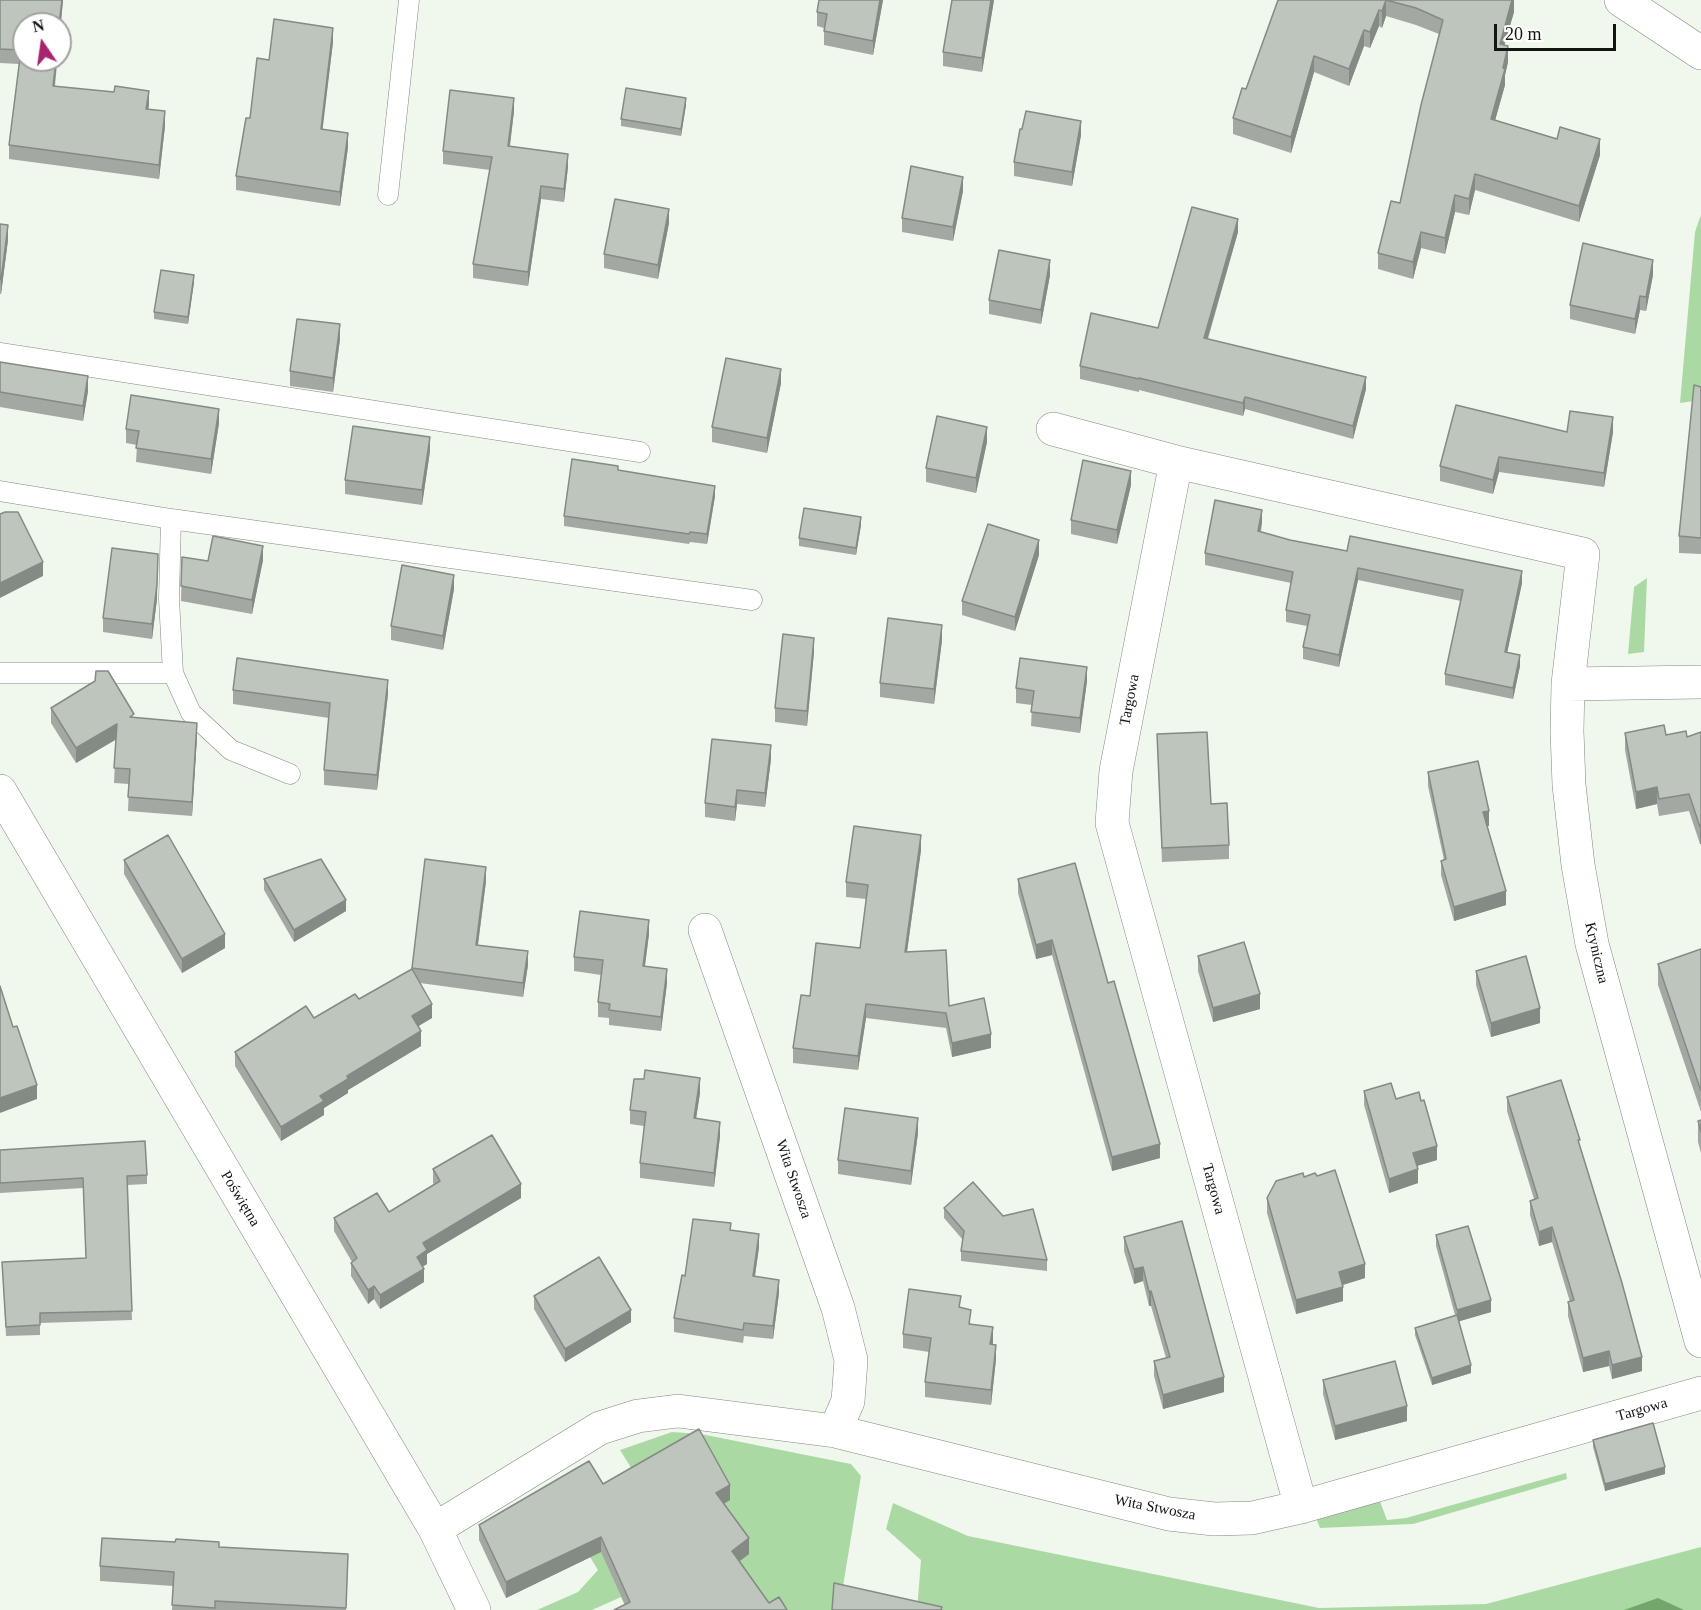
<!DOCTYPE html>
<html>
<head>
<meta charset="utf-8">
<style>
  body { margin:0 }
  #map { position:relative; width:1701px; height:1610px; overflow:hidden; background:#f0f8ee; font-family:Georgia,serif }
  canvas { display:block }
  .north { position:absolute; left:12px; top:12px; width:60px; height:60px; box-sizing:border-box; background:#fff; border:2px solid #a1a2a0; border-radius:50%; rotate:347deg; font-size:16px; font-weight:700; line-height:24px; text-align:center; color:#131612 }
  .north::after { content:''; display:block; margin:auto; width:21px; height:27px; background:#a8246f; clip-path:polygon(50% 0,100% 100%,50% 72%,0 100%) }
  .scale { position:absolute; left:1494px; top:24px; width:122px; height:27px; box-sizing:border-box; border:3px solid #131612; border-top:0; padding-left:8px; font-size:18px; line-height:21px; white-space:nowrap; color:#131612; -webkit-text-stroke:4px #fff; paint-order:stroke }
</style>
</head>
<body>
<div id="map">
<canvas width="1701" height="1610"></canvas>
<div class="north">N</div>
<div class="scale">20 m</div>
</div>
<script>
const c = document.querySelector('canvas').getContext('2d');
c.lineJoin = 'round';
function paint(path, color) {
  c.fillStyle = color;
  c.fill(path, 'evenodd');
}
function toPath(rows) {
  const path = new Path2D();
  for (const r of rows) {
    path.moveTo(r[0], r[1]);
    for (let i = 2; i < r.length; i += 2) path.lineTo(r[i], r[i + 1]);
  }
  return path;
}
function stroke(path, color, width, dash) {
  c.strokeStyle = color;
  c.lineWidth = width;
  c.lineCap = dash ? 'butt' : 'round';
  c.setLineDash(dash || []);
  c.stroke(path);
}
function label(font, color, halo, rows, align = 'center') {
  c.font = font + ' Georgia,serif';
  c.lineWidth = 5;
  c.setLineDash([]);
  c.textBaseline = 'middle';
  c.strokeStyle = halo;
  c.fillStyle = color;
  for (const [text, x, y, turn = 0] of rows) {
    c.save();
    c.translate(x, y);
    c.rotate((+turn || 0) * Math.PI / 180);
    c.textAlign = isNaN(turn) ? turn : align;
    if (halo) c.strokeText(text, 0, 0);
    c.fillText(text, 0, 0);
    c.restore();
  }
}
paint(toPath([
  [1701,215,1701,403,1694,401,1680,403,1695,232],
  [1647,578,1644,652,1628,654,1634,587],
  [672,1432,701,1434,851,1464,861,1476,841,1599,887,1610,627,1610,621,1597,592,1610,537,1610,578,1592,598,1570,570,1525,638,1479,620,1450],
  [1566,1473,1567,1479,1413,1524,1320,1528,1314,1513,1378,1496,1387,1520,1406,1518],
  [893,1503,968,1536,1319,1608,1486,1604,1701,1547,1701,1610,917,1610,921,1560,886,1529]
]), '#abd9a4');
paint(toPath([
  [1658,1598,1684,1610,1624,1610]
]), '#72a66b');
const service = toPath([
  [388,195,409,0],
  [0,353,640,452],
  [0,491,171,519,752,600],
  [171,519,169,599,173,673,191,713,231,750,290,774],
  [0,673,173,673]
]);
const minor = toPath([
  [1053,429,1176,462],
  [1568,684,1701,682],
  [0,791,435,1529,474,1610],
  [705,930,838,1308,851,1360,848,1401,835,1431],
  [1301,1507,1112,823,1116,771,1176,462,1583,554,1568,684,1567,731,1569,785,1578,865,1592,944,1701,1341],
  [435,1529,600,1428,638,1416,678,1411,835,1431,1169,1514,1214,1519,1252,1518,1301,1507,1701,1393]
]);
const tertiary = toPath([
  [1621,0,1701,53]
]);
stroke(service, '#818880', 21);
stroke(minor, '#818880', 34);
stroke(tertiary, '#818880', 34);
stroke(service, '#fff', 20);
stroke(minor, '#fff', 33);
stroke(tertiary, '#fff', 33);
paint(toPath([
  [0,0,63,0,55,86,149,105,148,109,165,126,159,179,9,159,9,145,19,64,0,63],
  [883,0,873,55,824,45,824,28,817,26,817,12],
  [994,0,982,72,943,66,943,52],
  [1278,0,1514,0,1514,12,1504,45,1508,62,1505,75,1505,85,1495,120,1600,155,1579,222,1475,190,1469,215,1455,212,1445,254,1421,248,1413,279,1378,269,1378,253,1400,203,1439,34,1416,25,1386,16,1382,28,1379,26,1370,48,1364,46,1349,86,1314,72,1291,153,1233,134,1233,118,1246,89],
  [333,42,322,129,348,147,340,206,236,190,236,176,269,60],
  [686,105,681,136,621,126,621,119],
  [514,111,510,146,568,167,564,202,541,199,528,286,473,278,473,264,490,170,443,164,443,151],
  [1081,135,1072,186,1014,176,1014,162],
  [963,191,953,241,902,232,902,218],
  [669,223,658,279,604,268,604,254],
  [0,224,8,240,1,294,0,294],
  [1238,232,1208,339,1366,389,1353,439,1245,409,1243,416,1139,390,1139,392,1080,379,1080,366,1158,328],
  [1050,275,1041,324,989,314,989,300],
  [1653,275,1646,311,1640,310,1635,334,1570,319,1570,305],
  [194,282,188,324,154,319,154,312],
  [340,339,333,392,290,386,290,371],
  [0,362,88,391,83,421,0,407],
  [781,383,767,453,712,442,712,427],
  [1701,387,1701,554,1679,553,1679,536],
  [219,423,211,474,136,462,137,445,126,443,126,429],
  [1567,432,1613,432,1604,487,1499,472,1493,494,1440,481,1440,466],
  [987,442,976,493,926,482,926,468],
  [430,451,422,505,345,494,345,480],
  [618,470,715,496,707,544,690,542,689,544,564,526,564,516],
  [1131,485,1117,544,1071,534,1071,520],
  [1262,522,1261,532,1290,540,1522,583,1507,652,1520,666,1513,699,1445,685,1445,674,1461,601,1358,580,1339,667,1303,659,1303,647,1307,626,1286,622,1286,610,1291,583,1205,565,1205,553],
  [861,525,856,555,799,546,799,538],
  [1039,555,1015,631,962,615,962,601],
  [182,557,208,561,263,560,252,614,181,601],
  [454,589,443,650,391,640,391,626],
  [157,599,152,639,103,632,103,618],
  [942,640,934,704,880,697,880,683],
  [814,652,807,726,775,722,775,708],
  [1087,681,1080,733,1031,726,1032,705,1016,703,1016,688],
  [233,690,388,694,377,790,324,785,324,770,329,718,233,704],
  [51,708,134,717,197,737,192,816,128,811,129,784,114,783,116,739,76,763,51,723],
  [1701,732,1700,844,1689,811,1659,816,1657,804,1636,809,1625,750,1625,733,1687,737],
  [1157,734,1211,804,1229,845,1229,859,1162,862],
  [771,759,765,807,737,804,735,821,705,817,705,803],
  [1428,772,1489,826,1487,826,1506,905,1454,921,1441,875,1441,861,1444,860,1428,786],
  [921,850,907,952,949,1006,991,1048,952,1057,946,1028,866,1018,858,1070,793,1063,793,1048,810,996,860,948,866,899,846,897,846,882],
  [124,860,225,948,182,973,124,874],
  [264,879,346,911,294,942,264,890],
  [1018,879,1108,983,1160,1158,1112,1171,1052,955,1036,959,1018,893],
  [486,881,478,945,528,965,523,997,420,983,432,1018,418,1026,421,1046,348,1090,348,1093,324,1108,324,1115,281,1141,235,1066,235,1052,359,999,412,969],
  [649,934,645,966,667,983,661,1031,609,1025,609,1018,598,1017,598,1002,601,975,574,971,574,957],
  [1701,949,1701,1112,1658,985,1658,964],
  [1198,956,1260,1009,1213,1022,1198,971],
  [1476,971,1540,1023,1491,1037,1476,985],
  [1364,1091,1396,1099,1437,1160,1417,1166,1418,1183,1389,1193,1364,1105],
  [700,1093,696,1118,720,1136,714,1187,640,1178,640,1163,644,1126,630,1124,630,1110],
  [1507,1097,1580,1148,1642,1371,1612,1379,1609,1366,1583,1372,1568,1316,1568,1302,1570,1302,1552,1242,1539,1246,1530,1215,1530,1201,1534,1199,1507,1111],
  [1701,1120,1701,1153,1698,1142,1698,1121],
  [918,1133,911,1185,838,1174,838,1160],
  [0,1150,147,1175,147,1184,127,1185,132,1320,40,1323,40,1335,6,1336,2,1262,86,1258,83,1188,0,1193],
  [433,1169,521,1198,427,1254,427,1264,422,1267,424,1282,380,1309,374,1299,368,1304,351,1276,351,1263,352,1262,334,1231,334,1218,389,1212,434,1184,433,1183],
  [1304,1177,1365,1278,1343,1285,1343,1301,1296,1314,1267,1213,1267,1198],
  [944,1208,1047,1260,1047,1271,961,1261,961,1251,963,1240,944,1218],
  [731,1230,759,1247,755,1276,779,1293,773,1339,744,1336,743,1343,674,1332,674,1318,685,1276],
  [1436,1235,1491,1312,1459,1321,1471,1373,1432,1385,1415,1335,1415,1328,1455,1315,1436,1246],
  [1124,1237,1224,1392,1163,1409,1154,1376,1154,1361,1166,1358,1151,1306,1149,1306,1143,1281,1134,1284,1124,1251],
  [534,1296,631,1322,565,1362,534,1309],
  [961,1308,971,1324,993,1342,992,1345,996,1359,991,1405,925,1397,925,1382,929,1352,903,1348,903,1334],
  [1323,1380,1407,1421,1335,1440,1323,1394],
  [1593,1440,1665,1474,1605,1491,1593,1447],
  [603,1484,730,1500,724,1504,749,1554,739,1561,769,1603,787,1610,625,1605,601,1552,506,1598,479,1540,479,1525],
  [219,1547,348,1568,346,1610,172,1610,173,1586,100,1581,100,1566]
]), '#a3a9a2');
paint(toPath([
  [62,0,63,0,60,32,59,24],
  [880,0,883,0,873,55,873,41],
  [991,0,994,0,982,72,982,58],
  [1386,0,1386,16,1382,28,1382,11],
  [1512,0,1514,0,1514,12,1500,60,1500,44],
  [1379,10,1379,26,1370,48,1370,32],
  [333,28,333,42,321,143,321,129],
  [1364,30,1364,46,1349,86,1349,69],
  [1508,46,1508,62,1505,75,1505,85,1491,135,1491,119],
  [1314,56,1314,72,1291,153,1291,137],
  [56,60,57,60,53,100,53,86],
  [149,91,149,105,146,123,146,109],
  [514,98,514,111,508,159,508,146],
  [686,98,686,105,681,136,681,129],
  [165,111,165,126,159,179,159,165],
  [1081,121,1081,135,1072,186,1072,172],
  [348,133,348,147,340,206,340,192],
  [1600,139,1600,155,1579,222,1579,206],
  [568,154,568,167,564,202,564,189],
  [1475,174,1475,190,1469,215,1469,199],
  [963,177,963,191,953,241,953,227],
  [541,186,541,199,528,286,528,272],
  [1455,195,1455,212,1445,254,1445,238],
  [669,209,669,223,658,279,658,265],
  [1238,219,1238,232,1204,350,1204,338],
  [8,225,8,240,1,294,1,280],
  [1421,232,1421,248,1413,279,1413,262],
  [1050,260,1050,275,1041,324,1041,310],
  [1653,260,1653,275,1646,311,1646,297],
  [194,275,194,282,188,324,188,317],
  [1640,296,1640,310,1635,334,1635,319],
  [340,324,340,339,333,392,333,378],
  [781,369,781,383,767,453,767,438],
  [88,376,88,391,83,421,83,406],
  [1366,377,1366,389,1353,439,1353,426],
  [1245,397,1245,409,1243,416,1243,403],
  [219,409,219,423,211,474,211,459],
  [1613,417,1613,432,1604,487,1604,473],
  [987,427,987,442,976,493,976,478],
  [430,437,430,451,422,505,422,490],
  [1499,457,1499,472,1493,494,1493,480],
  [1131,471,1131,485,1117,544,1117,530],
  [715,486,715,496,707,544,707,534],
  [1262,510,1262,522,1258,543,1258,531],
  [861,517,861,525,856,555,856,548],
  [1039,540,1039,555,1015,631,1015,617],
  [263,546,263,560,252,614,252,600],
  [158,554,157,599,152,639,152,624],
  [43,562,43,576,0,598,0,583],
  [1358,568,1358,580,1339,667,1339,655],
  [1522,571,1522,583,1505,663,1505,652],
  [454,575,454,589,443,650,443,636],
  [942,625,942,640,934,704,934,689],
  [814,638,814,652,807,726,807,711],
  [1520,655,1520,666,1513,699,1513,688],
  [1087,667,1087,681,1080,733,1080,718],
  [388,680,388,694,377,790,377,775],
  [197,723,197,737,192,816,192,802],
  [117,724,117,739,76,763,76,748],
  [771,745,771,759,765,807,765,793],
  [1657,787,1657,804,1636,809,1636,792],
  [737,790,737,804,735,821,735,807],
  [1489,811,1489,826,1483,827,1483,812],
  [1700,827,1701,827,1701,844,1700,844],
  [921,835,921,850,905,966,905,952],
  [486,867,486,881,476,959,476,945],
  [1506,891,1506,905,1454,921,1454,907],
  [346,900,346,911,294,942,294,930],
  [649,920,649,934,643,980,643,966],
  [225,934,225,948,182,973,182,959],
  [1052,940,1052,955,1036,959,1036,945],
  [528,951,528,965,523,997,523,983],
  [667,969,667,983,661,1031,661,1017],
  [1260,994,1260,1009,1213,1022,1213,1008],
  [432,1004,432,1018,412,1030,412,1016],
  [866,1004,866,1018,858,1070,858,1056],
  [1540,1008,1540,1023,1491,1037,1491,1023],
  [421,1031,421,1046,348,1090,348,1093,324,1108,324,1115,281,1141,281,1127,320,1096,347,1076],
  [991,1034,991,1048,952,1057,952,1043],
  [700,1078,700,1093,694,1132,694,1118],
  [37,1085,37,1099,0,1113,0,1098],
  [918,1118,918,1133,911,1185,911,1171],
  [720,1122,720,1136,714,1187,714,1173],
  [1160,1144,1160,1158,1112,1171,1112,1157],
  [1437,1146,1437,1160,1413,1167,1413,1153],
  [1418,1169,1418,1183,1389,1193,1389,1179],
  [521,1184,521,1198,427,1254,427,1264,417,1270,417,1257,423,1243],
  [1552,1227,1552,1242,1539,1246,1539,1232],
  [759,1234,759,1247,753,1289,753,1276],
  [1365,1264,1365,1278,1339,1286,1339,1272],
  [1143,1267,1143,1281,1134,1284,1134,1269],
  [424,1269,424,1282,380,1309,380,1295],
  [779,1280,779,1293,773,1339,773,1326],
  [374,1286,374,1299,368,1304,368,1290],
  [1343,1287,1343,1301,1296,1314,1296,1300],
  [1151,1291,1151,1306,1149,1306,1149,1292],
  [1491,1300,1491,1312,1457,1322,1457,1310],
  [631,1310,631,1322,565,1362,565,1349],
  [993,1327,993,1342,990,1359,990,1344],
  [996,1345,996,1359,991,1405,991,1390],
  [1609,1351,1609,1366,1583,1372,1583,1358],
  [1642,1357,1642,1371,1612,1379,1612,1365],
  [1471,1365,1471,1373,1432,1385,1432,1378],
  [1224,1377,1224,1392,1163,1409,1163,1395],
  [1407,1406,1407,1421,1335,1440,1335,1426],
  [1665,1467,1665,1474,1605,1491,1605,1484],
  [730,1485,730,1500,716,1508,716,1493],
  [601,1537,601,1552,506,1598,506,1582],
  [749,1538,749,1554,732,1567,732,1551]
]), '#848a84');
const building = toPath([
  [0,0,62,0,59,24,24,24,24,60,56,60,53,86,114,92,115,86,149,91,146,109,165,111,159,165,9,145,21,50,0,49,0,0],
  [819,0,880,0,873,41,824,31,827,14,817,12,819,0],
  [952,0,991,0,982,58,943,52,952,0],
  [1278,0,1386,0,1382,11,1379,10,1370,32,1364,30,1349,69,1314,56,1291,137,1233,118,1242,88,1246,89,1278,0],
  [1386,0,1512,0,1500,44,1508,46,1503,68,1505,69,1491,119,1557,139,1560,127,1600,139,1579,206,1475,174,1469,199,1455,195,1445,238,1421,232,1413,262,1378,253,1391,201,1400,203,1421,105,1443,20,1416,8,1386,0],
  [274,19,333,28,321,129,348,133,340,192,236,176,246,118,250,118,257,58,269,60,274,19],
  [626,88,686,98,681,129,621,119,626,88],
  [450,90,514,98,508,146,568,154,564,189,541,186,528,272,473,264,492,157,443,151,450,90],
  [1026,111,1081,121,1072,172,1014,162,1020,129,1022,129,1026,111],
  [911,166,963,177,953,227,902,218,911,166],
  [615,199,669,209,658,265,604,254,615,199],
  [1192,207,1238,219,1204,338,1366,377,1353,426,1245,397,1243,403,1139,378,1139,379,1080,366,1091,313,1158,328,1192,207],
  [0,224,8,225,1,280,0,279,0,224],
  [1583,243,1653,260,1646,297,1640,296,1635,319,1570,305,1583,243],
  [999,250,1050,260,1041,310,989,300,999,250],
  [161,270,194,275,188,317,154,312,161,270],
  [297,319,340,324,333,378,290,371,297,319],
  [726,358,781,369,767,438,712,427,726,358],
  [0,362,88,376,83,406,0,392,0,362],
  [1694,385,1701,387,1701,538,1679,536,1694,385],
  [131,395,219,409,211,459,136,448,139,431,126,429,131,395],
  [1456,405,1567,432,1570,411,1613,417,1604,473,1499,457,1493,480,1440,466,1456,405],
  [937,416,987,427,976,478,926,468,937,416],
  [353,426,430,437,422,490,345,480,353,426],
  [572,459,618,466,618,470,715,486,707,534,690,532,689,534,564,516,572,459],
  [1083,460,1131,471,1117,530,1071,520,1083,460],
  [1215,500,1262,510,1258,531,1290,540,1347,551,1350,536,1522,571,1505,652,1520,655,1513,688,1445,674,1463,590,1358,568,1339,655,1303,647,1310,615,1286,610,1293,572,1205,553,1215,500],
  [804,508,861,517,856,548,799,538,804,508],
  [5,512,18,512,43,562,0,583,0,514,5,512],
  [988,524,1039,540,1015,617,962,601,988,524],
  [213,536,263,546,252,600,181,586,182,557,208,561,213,536],
  [112,548,158,554,157,584,152,624,103,618,112,548],
  [402,565,454,575,443,636,391,626,402,565],
  [888,618,942,625,934,689,880,683,888,618],
  [783,634,814,638,807,711,775,708,783,634],
  [237,658,388,680,377,775,324,770,330,703,233,690,237,658],
  [1020,658,1087,667,1080,718,1031,712,1034,691,1016,688,1020,658],
  [96,671,108,671,134,714,130,717,197,723,192,802,128,797,130,769,114,768,117,724,76,748,51,708,95,681,96,671],
  [1664,725,1666,735,1686,731,1687,737,1701,732,1701,827,1700,827,1689,794,1659,799,1657,787,1636,792,1625,733,1664,725],
  [1207,732,1211,804,1227,803,1229,845,1162,848,1157,734,1207,732],
  [712,739,771,745,765,793,737,790,735,807,705,803,712,739],
  [1478,761,1489,811,1483,812,1506,891,1454,907,1441,861,1446,859,1428,772,1478,761],
  [854,826,921,835,905,952,946,950,949,1006,984,998,991,1034,952,1043,946,1013,866,1004,858,1056,793,1048,801,995,810,996,816,943,860,948,868,885,846,882,854,826],
  [168,835,225,934,182,959,124,860,168,835],
  [321,859,346,900,294,930,264,879,321,859],
  [425,859,486,867,476,945,528,951,523,983,412,968,425,859],
  [1075,863,1108,983,1114,981,1160,1144,1112,1157,1052,940,1036,945,1018,879,1075,863],
  [580,911,649,920,643,966,667,969,661,1017,609,1010,610,1004,598,1002,603,960,574,957,580,911],
  [1244,942,1260,994,1213,1008,1198,956,1244,942],
  [1701,949,1701,1091,1658,964,1701,949],
  [1526,956,1540,1008,1491,1023,1476,971,1526,956],
  [412,969,432,1004,412,1016,421,1031,347,1076,348,1079,320,1096,324,1101,281,1127,235,1052,306,1006,314,1018,355,994,359,999,412,969],
  [0,986,13,1027,17,1026,37,1085,0,1098,0,986],
  [645,1070,700,1078,694,1118,720,1122,714,1173,640,1163,646,1112,630,1110,634,1079,644,1079,645,1070],
  [1561,1080,1580,1140,1578,1140,1622,1283,1642,1357,1612,1365,1609,1351,1583,1358,1568,1302,1574,1300,1552,1227,1539,1232,1530,1201,1538,1198,1507,1097,1561,1080],
  [1391,1083,1396,1099,1419,1092,1421,1101,1424,1100,1437,1146,1413,1153,1418,1169,1389,1179,1364,1091,1391,1083],
  [845,1108,918,1118,911,1171,838,1160,845,1108],
  [1701,1120,1701,1132,1698,1121,1701,1120],
  [492,1135,521,1184,423,1243,427,1250,417,1257,424,1269,380,1295,374,1286,368,1290,351,1263,357,1258,334,1218,377,1193,389,1212,440,1181,433,1169,492,1135],
  [145,1141,147,1175,127,1176,132,1311,40,1313,40,1325,6,1327,2,1262,86,1258,83,1178,0,1183,0,1150,145,1141],
  [1335,1170,1365,1264,1339,1272,1343,1287,1296,1300,1267,1198,1276,1181,1303,1173,1304,1177,1315,1173,1317,1176,1335,1170],
  [973,1182,1003,1216,1033,1209,1047,1260,961,1251,964,1231,944,1208,973,1182],
  [693,1219,731,1223,730,1230,759,1234,753,1276,779,1280,773,1326,744,1323,743,1330,674,1318,682,1275,685,1276,693,1219],
  [1182,1221,1224,1377,1163,1395,1154,1361,1170,1357,1151,1291,1149,1292,1143,1267,1134,1269,1124,1237,1182,1221],
  [1468,1226,1491,1300,1457,1310,1436,1235,1468,1226],
  [599,1257,631,1310,565,1349,534,1296,599,1257],
  [909,1289,961,1296,959,1307,971,1310,969,1324,993,1327,990,1344,996,1345,991,1390,925,1382,931,1338,903,1334,909,1289],
  [1457,1315,1471,1365,1432,1378,1415,1328,1457,1315],
  [1395,1361,1407,1406,1335,1426,1323,1380,1395,1361],
  [1653,1423,1665,1467,1605,1484,1593,1440,1653,1423],
  [699,1429,730,1485,716,1493,749,1538,732,1551,769,1603,779,1597,787,1610,614,1610,630,1602,601,1537,506,1582,479,1525,589,1461,603,1484,699,1429],
  [102,1538,175,1542,176,1539,219,1542,219,1547,348,1554,346,1608,215,1601,215,1608,172,1605,174,1572,100,1566,102,1538],
  [834,1583,942,1607,941,1610,832,1610,834,1583]
]);
paint(building, '#bdc5bc');
stroke(building, '#848a84', 1.5);
label('15px', '#131612', '#fff', [
  ["Targowa",1130,700,-79],
  ["Kryniczna",1596,953,77],
  ["Wita Stwosza",793,1179,71],
  ["Targowa",1213,1189,75],
  ["Poświętna",240,1199,59],
  ["Targowa",1642,1410,-16],
  ["Wita Stwosza",1155,1508,11]
]);
</script>
</body>
</html>
